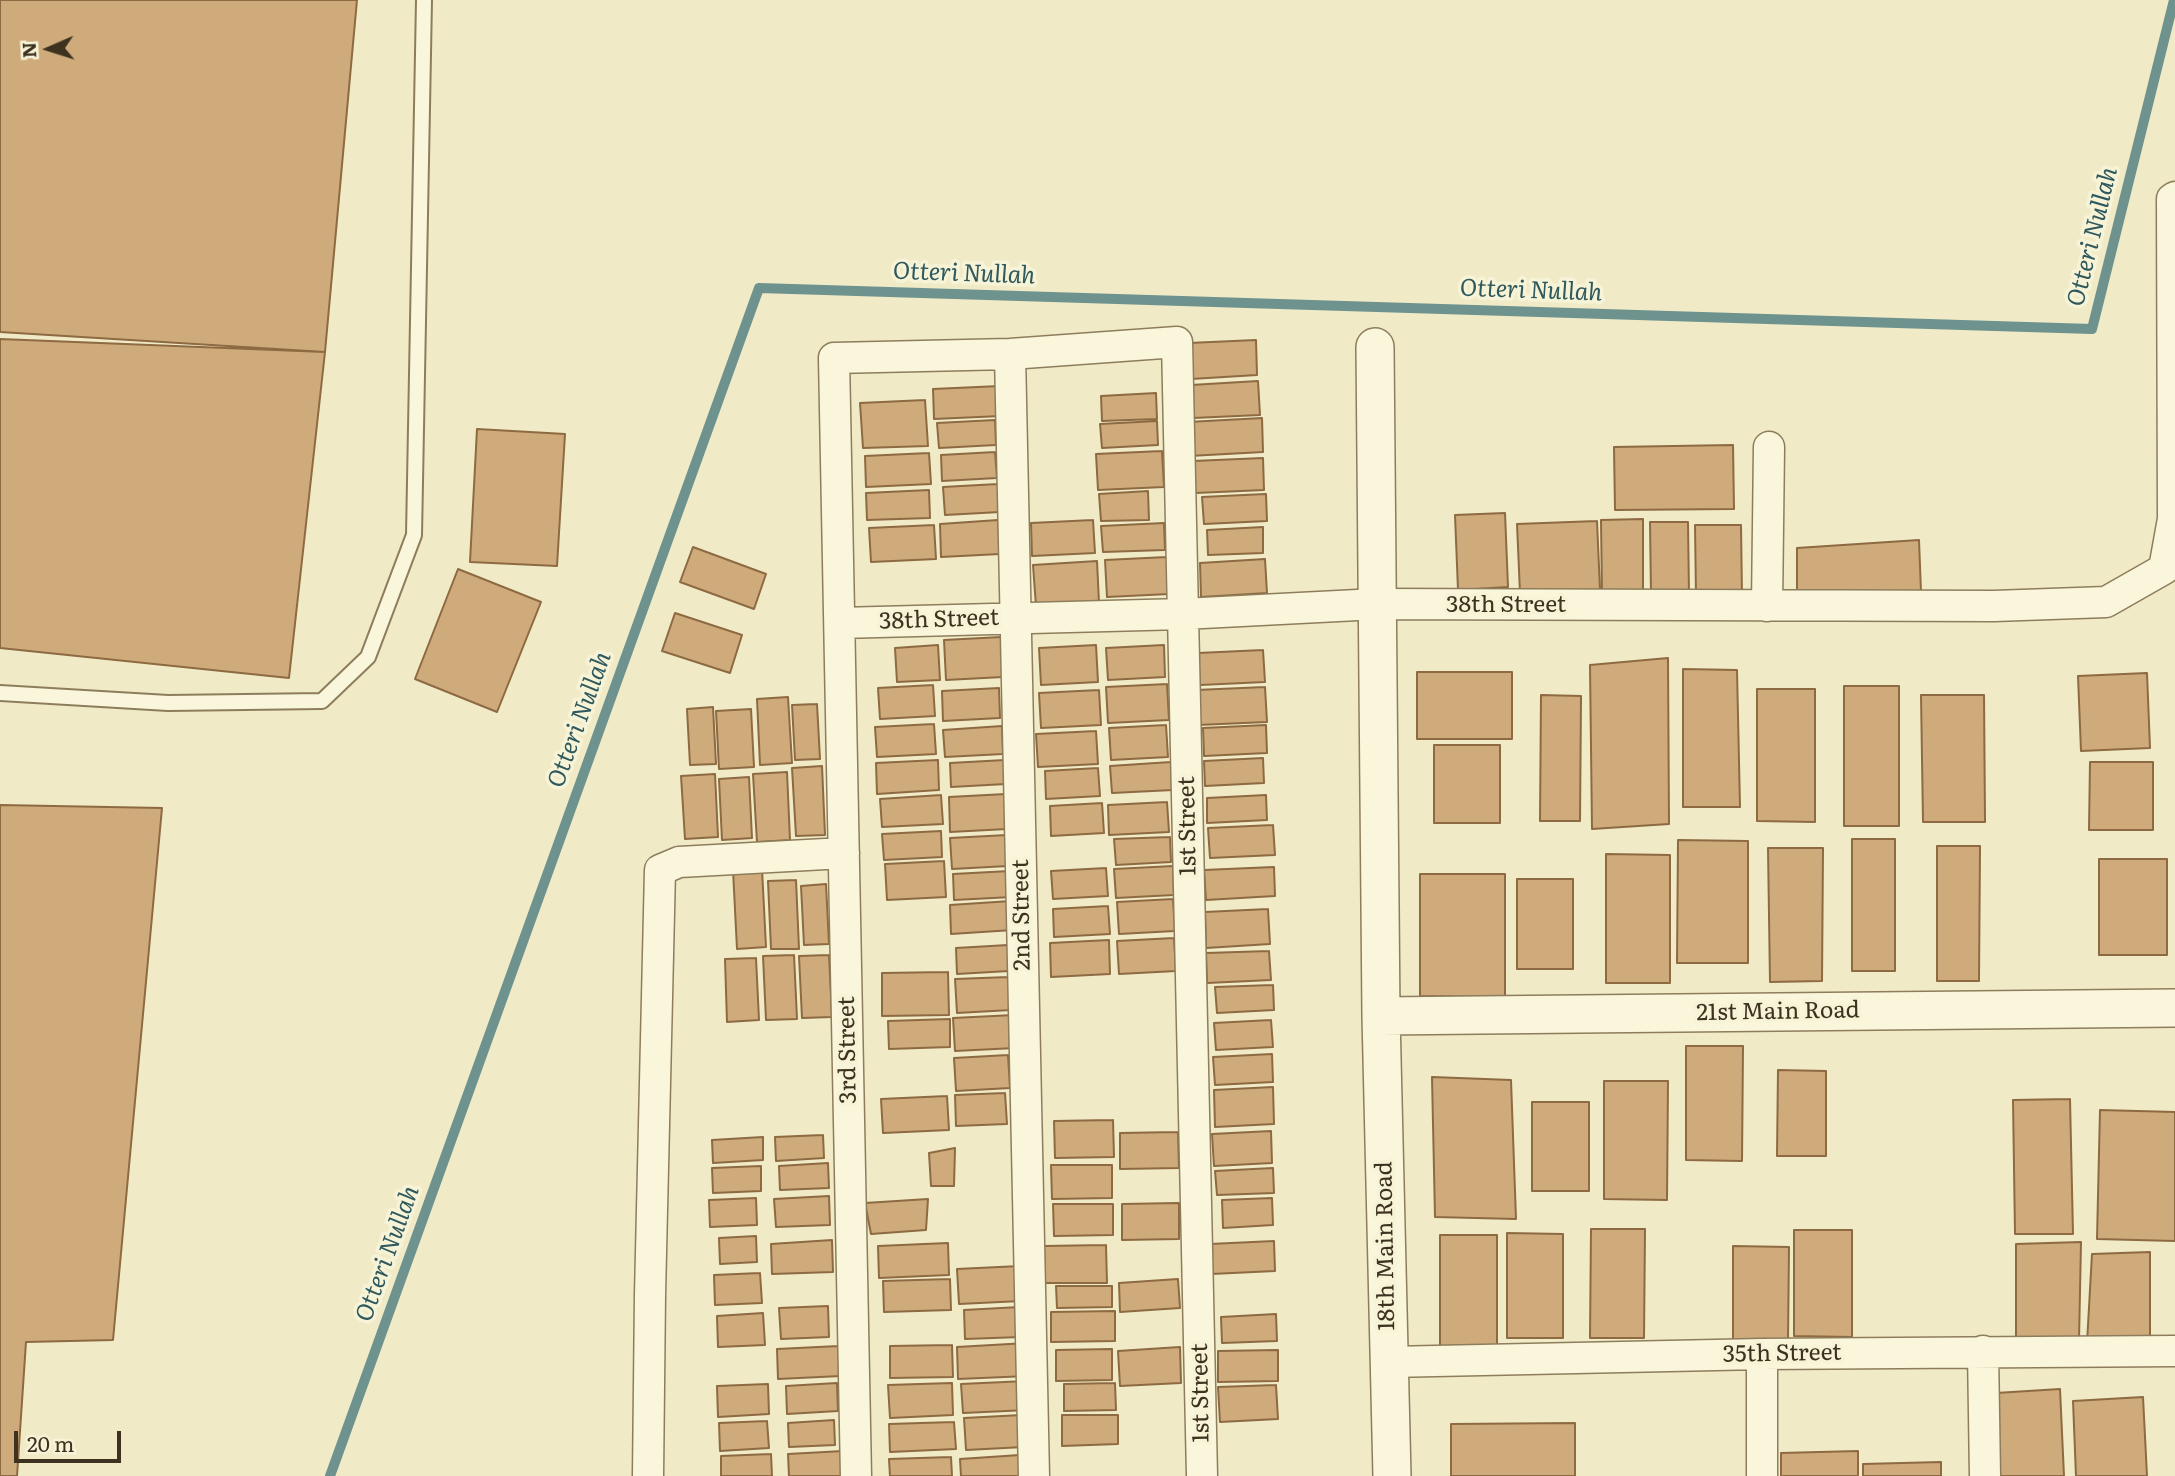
<!DOCTYPE html>
<html>
<head>
<meta charset="utf-8">
<style>
  body { margin:0 }
  #map { position:relative; width:2175px; height:1476px; overflow:hidden; background:#f0eac7; font-family:Literata,serif }
  canvas { display:block }
  .north { position:absolute; left:14px; top:14px; width:70px; height:70px; -webkit-text-stroke:5px #f7f3d7; paint-order:stroke; rotate:267deg; font-size:19px; font-weight:700; line-height:28px; text-align:center; color:#3d3220 }
  .north::after { content:''; display:block; margin:auto; width:24px; height:32px; background:#3d3220; clip-path:polygon(50% 0,100% 100%,50% 72%,0 100%) }
  .scale { position:absolute; left:14px; top:1431px; width:107px; height:32px; box-sizing:border-box; border:4px solid #3d3220; border-top:0; padding-left:9px; font-size:21px; line-height:24px; white-space:nowrap; color:#3d3220; -webkit-text-stroke:5px #f7f3d7; paint-order:stroke }
</style>
</head>
<body>
<div id="map">
<canvas width="2175" height="1476"></canvas>
<div class="north">N</div>
<div class="scale">20 m</div>
</div>
<script>
const c = document.querySelector('canvas').getContext('2d');
c.lineJoin = 'round';
function toPath(rows) {
  const path = new Path2D();
  for (const r of rows) {
    path.moveTo(r[0], r[1]);
    for (let i = 2; i < r.length; i += 2) path.lineTo(r[i], r[i + 1]);
  }
  return path;
}
function stroke(path, color, width, dash) {
  c.strokeStyle = color;
  c.lineWidth = width;
  c.lineCap = dash ? 'butt' : 'round';
  c.setLineDash(dash || []);
  c.stroke(path);
}
function paint(path, color) {
  c.fillStyle = color;
  c.fill(path, 'evenodd');
}
function label(font, color, halo, rows, align = 'center') {
  c.font = font + ' Literata,serif';
  c.lineWidth = 7;
  c.setLineDash([]);
  c.textBaseline = 'middle';
  c.strokeStyle = halo;
  c.fillStyle = color;
  for (const [text, x, y, turn = 0] of rows) {
    c.save();
    c.translate(x, y);
    c.rotate((+turn || 0) * Math.PI / 180);
    c.textAlign = isNaN(turn) ? turn : align;
    if (halo) c.strokeText(text, 0, 0);
    c.fillText(text, 0, 0);
    c.restore();
  }
}
stroke(toPath([
  [330,1476,759,288,2092,329,2174,0]
]), '#6e938f', 10);
const building = toPath([
  [0,0,357,0,325,352,0,332,0,0],
  [0,339,325,352,289,678,0,648,0,339],
  [1256,340,1257,375,1191,379,1189,343,1256,340],
  [1258,381,1260,415,1193,418,1191,385,1258,381],
  [1000,386,1001,416,934,419,933,389,1000,386],
  [1156,393,1157,419,1102,421,1101,396,1156,393],
  [925,400,928,446,863,448,860,403,925,400],
  [1262,418,1263,452,1189,456,1188,422,1262,418],
  [995,420,996,445,939,448,937,423,995,420],
  [1157,421,1158,445,1102,448,1100,424,1157,421],
  [477,429,565,434,557,566,470,562,477,429],
  [1733,445,1734,509,1615,510,1614,447,1733,445],
  [1162,451,1164,487,1098,490,1096,454,1162,451],
  [995,452,997,478,942,481,941,455,995,452],
  [929,453,931,484,866,487,865,456,929,453],
  [1263,458,1264,490,1195,493,1193,461,1263,458],
  [998,484,1000,512,945,515,943,487,998,484],
  [929,490,930,518,867,520,866,493,929,490],
  [1148,491,1149,520,1101,521,1099,494,1148,491],
  [1266,494,1267,521,1204,524,1202,497,1266,494],
  [1505,513,1508,587,1458,590,1455,515,1505,513],
  [1643,519,1643,594,1602,594,1601,520,1643,519],
  [998,520,1000,554,941,557,940,524,998,520],
  [1093,520,1095,553,1032,556,1031,523,1093,520],
  [1597,521,1600,590,1520,593,1517,524,1597,521],
  [1650,522,1688,522,1689,594,1651,595,1650,522],
  [1164,523,1165,550,1103,552,1101,526,1164,523],
  [934,525,936,559,871,562,869,528,934,525],
  [1695,525,1741,525,1742,597,1696,597,1695,525],
  [1263,527,1263,553,1208,555,1207,530,1263,527],
  [1919,540,1921,592,1797,594,1797,548,1919,540],
  [693,547,766,574,754,609,680,582,693,547],
  [1167,557,1169,594,1107,597,1105,560,1167,557],
  [1265,559,1267,593,1201,597,1200,563,1265,559],
  [1097,561,1099,603,1036,606,1033,565,1097,561],
  [458,569,541,602,497,712,415,679,458,569],
  [675,613,742,635,730,673,662,651,675,613],
  [1001,637,1003,677,946,680,944,640,1001,637],
  [938,645,940,680,897,682,895,648,938,645],
  [1096,645,1098,682,1041,685,1039,648,1096,645],
  [1164,645,1165,677,1108,680,1106,648,1164,645],
  [1263,650,1265,682,1200,685,1198,653,1263,650],
  [1668,658,1669,824,1592,829,1590,665,1668,658],
  [1683,669,1737,670,1740,807,1683,807,1683,669],
  [1417,672,1512,672,1512,739,1417,739,1417,672],
  [2147,673,2150,748,2081,751,2078,676,2147,673],
  [1167,684,1169,720,1108,723,1106,687,1167,684],
  [933,685,935,716,880,719,878,688,933,685],
  [1844,686,1899,686,1899,826,1844,826,1844,686],
  [1265,687,1267,722,1198,725,1196,690,1265,687],
  [999,688,1000,718,943,721,942,691,999,688],
  [1757,689,1815,689,1815,822,1757,821,1757,689],
  [1099,690,1101,725,1041,728,1039,693,1099,690],
  [1541,695,1581,696,1580,821,1540,821,1541,695],
  [1921,695,1984,695,1985,822,1923,822,1921,695],
  [788,697,792,763,760,765,757,699,788,697],
  [817,704,820,759,795,760,792,705,817,704],
  [713,707,716,764,690,765,687,709,713,707],
  [751,709,754,767,719,769,716,711,751,709],
  [934,724,936,754,877,757,875,727,934,724],
  [1166,725,1168,757,1111,760,1109,728,1166,725],
  [1266,725,1267,753,1204,756,1203,728,1266,725],
  [1002,726,1003,754,945,757,943,730,1002,726],
  [1096,731,1098,764,1038,767,1036,734,1096,731],
  [1434,745,1500,745,1500,823,1434,823,1434,745],
  [1263,758,1264,783,1205,786,1204,761,1263,758],
  [938,760,939,790,877,794,876,763,938,760],
  [1005,760,1006,784,951,787,950,763,1005,760],
  [1171,762,1173,790,1112,793,1110,766,1171,762],
  [2090,762,2153,762,2153,830,2089,830,2090,762],
  [822,766,825,835,796,836,792,768,822,766],
  [1098,768,1100,796,1046,799,1045,771,1098,768],
  [787,772,790,840,757,842,753,774,787,772],
  [715,774,718,837,685,839,681,776,715,774],
  [749,777,752,838,722,840,719,779,749,777],
  [1006,794,1007,829,950,832,949,797,1006,794],
  [941,795,943,824,882,827,880,799,941,795],
  [1266,795,1267,820,1207,823,1207,798,1266,795],
  [1167,802,1169,832,1109,835,1108,805,1167,802],
  [1102,803,1104,833,1051,836,1050,806,1102,803],
  [0,805,162,808,113,1340,26,1342,17,1476,0,1476,0,805],
  [1273,825,1275,855,1210,858,1208,828,1273,825],
  [941,831,942,857,884,860,882,834,941,831],
  [1007,835,1008,866,952,869,950,838,1007,835],
  [1170,837,1171,862,1116,865,1114,839,1170,837],
  [1852,839,1895,839,1895,971,1852,971,1852,839],
  [1678,840,1748,841,1748,963,1677,963,1678,840],
  [1937,846,1980,846,1979,981,1937,981,1937,846],
  [1768,848,1823,848,1822,981,1770,982,1768,848],
  [1606,854,1670,855,1670,983,1606,983,1606,854],
  [2099,859,2167,859,2167,955,2099,955,2099,859],
  [944,861,946,897,887,900,885,864,944,861],
  [1173,866,1174,895,1116,898,1114,869,1173,866],
  [1274,867,1275,896,1206,900,1204,870,1274,867],
  [1106,868,1108,896,1053,899,1051,871,1106,868],
  [762,869,766,947,737,949,733,870,762,869],
  [1010,871,1012,897,954,900,953,874,1010,871],
  [1420,874,1505,874,1505,997,1420,996,1420,874],
  [1517,879,1573,879,1573,969,1517,969,1517,879],
  [796,880,799,949,771,949,768,881,796,880],
  [826,884,829,944,804,945,801,886,826,884],
  [1173,899,1175,931,1119,934,1117,902,1173,899],
  [1011,901,1013,930,951,934,950,905,1011,901],
  [1108,906,1110,934,1054,937,1053,909,1108,906],
  [1268,909,1270,944,1206,948,1205,912,1268,909],
  [1174,938,1176,971,1119,974,1117,941,1174,938],
  [1109,940,1110,974,1051,977,1050,943,1109,940],
  [1008,945,1009,971,957,974,956,948,1008,945],
  [1269,951,1271,980,1207,983,1206,953,1269,951],
  [794,955,797,1019,766,1020,763,956,794,955],
  [829,955,832,1017,802,1018,799,956,829,955],
  [756,958,759,1020,727,1022,725,959,756,958],
  [948,972,949,1015,882,1016,882,973,948,972],
  [1009,977,1011,1010,957,1013,955,979,1009,977],
  [1273,985,1274,1010,1217,1013,1215,987,1273,985],
  [1014,1015,1015,1048,955,1051,953,1018,1014,1015],
  [950,1019,950,1047,889,1049,888,1021,950,1019],
  [1271,1020,1273,1047,1216,1050,1214,1023,1271,1020],
  [1686,1046,1743,1046,1742,1161,1686,1160,1686,1046],
  [1272,1054,1273,1082,1215,1085,1213,1057,1272,1054],
  [1008,1055,1010,1088,956,1091,954,1058,1008,1055],
  [1778,1070,1826,1071,1826,1156,1777,1156,1778,1070],
  [1432,1077,1511,1080,1516,1219,1435,1217,1432,1077],
  [1604,1081,1668,1081,1667,1200,1604,1199,1604,1081],
  [1273,1087,1274,1124,1215,1127,1214,1090,1273,1087],
  [1005,1093,1007,1124,956,1126,955,1095,1005,1093],
  [947,1096,949,1130,883,1133,881,1099,947,1096],
  [2070,1099,2073,1234,2015,1234,2013,1100,2070,1099],
  [1532,1102,1589,1102,1589,1191,1532,1191,1532,1102],
  [2100,1110,2175,1112,2175,1241,2097,1239,2100,1110],
  [1113,1120,1114,1157,1055,1158,1054,1121,1113,1120],
  [1271,1131,1272,1163,1214,1166,1212,1134,1271,1131],
  [1178,1132,1179,1168,1120,1169,1120,1133,1178,1132],
  [823,1135,824,1158,776,1161,775,1137,823,1135],
  [763,1137,763,1160,713,1163,712,1140,763,1137],
  [955,1148,954,1186,931,1186,929,1153,955,1148],
  [828,1163,829,1188,780,1190,779,1166,828,1163],
  [1051,1165,1112,1165,1112,1198,1052,1199,1051,1165],
  [761,1166,761,1191,713,1193,712,1168,761,1166],
  [1273,1168,1274,1193,1217,1195,1215,1171,1273,1168],
  [829,1196,830,1225,776,1227,774,1199,829,1196],
  [756,1198,757,1225,710,1227,709,1200,756,1198],
  [1272,1198,1273,1225,1223,1228,1222,1200,1272,1198],
  [928,1199,926,1230,871,1234,865,1203,928,1199],
  [1179,1203,1179,1239,1122,1240,1122,1204,1179,1203],
  [1053,1204,1113,1204,1113,1235,1054,1236,1053,1204],
  [1591,1229,1645,1229,1644,1338,1590,1338,1591,1229],
  [1794,1230,1852,1230,1852,1337,1794,1336,1794,1230],
  [1507,1233,1563,1234,1563,1338,1507,1338,1507,1233],
  [1440,1235,1497,1235,1497,1347,1440,1347,1440,1235],
  [756,1236,757,1262,720,1264,719,1238,756,1236],
  [832,1240,833,1272,772,1274,771,1244,832,1240],
  [1274,1241,1275,1271,1211,1274,1210,1244,1274,1241],
  [2081,1242,2079,1341,2016,1341,2016,1244,2081,1242],
  [948,1243,949,1275,879,1278,878,1246,948,1243],
  [1106,1245,1107,1283,1045,1283,1044,1246,1106,1245],
  [1733,1246,1789,1247,1788,1342,1733,1341,1733,1246],
  [2150,1252,2150,1346,2087,1343,2092,1254,2150,1252],
  [1020,1266,1021,1301,959,1304,957,1269,1020,1266],
  [760,1273,762,1303,715,1305,714,1275,760,1273],
  [950,1279,951,1310,884,1312,883,1281,950,1279],
  [1178,1279,1180,1308,1120,1312,1119,1283,1178,1279],
  [1056,1286,1112,1286,1112,1307,1057,1308,1056,1286],
  [828,1306,829,1337,781,1339,779,1308,828,1306],
  [1020,1307,1021,1337,965,1339,964,1310,1020,1307],
  [1115,1311,1115,1341,1051,1342,1051,1312,1115,1311],
  [763,1313,765,1345,718,1347,717,1316,763,1313],
  [1276,1314,1277,1341,1222,1343,1221,1317,1276,1314],
  [1027,1343,1028,1376,958,1379,957,1347,1027,1343],
  [952,1345,953,1377,890,1378,890,1346,952,1345],
  [839,1346,841,1376,778,1379,777,1349,839,1346],
  [1180,1347,1181,1383,1120,1386,1118,1351,1180,1347],
  [1112,1349,1112,1380,1056,1381,1056,1350,1112,1349],
  [1278,1350,1278,1381,1218,1382,1218,1351,1278,1350],
  [1026,1381,1028,1410,963,1413,961,1384,1026,1381],
  [837,1383,838,1411,787,1414,786,1386,837,1383],
  [952,1383,953,1415,890,1418,888,1385,952,1383],
  [1115,1383,1116,1410,1064,1411,1064,1384,1115,1383],
  [768,1384,769,1414,718,1417,717,1386,768,1384],
  [1276,1385,1278,1419,1220,1422,1218,1387,1276,1385],
  [2060,1389,2064,1476,2000,1476,1996,1393,2060,1389],
  [2143,1397,2147,1476,2076,1476,2073,1401,2143,1397],
  [1022,1415,1024,1447,966,1450,964,1418,1022,1415],
  [1062,1415,1118,1415,1118,1444,1062,1446,1062,1415],
  [834,1420,835,1445,789,1447,788,1423,834,1420],
  [767,1421,769,1448,720,1451,719,1423,767,1421],
  [954,1422,956,1449,890,1452,889,1424,954,1422],
  [1575,1423,1575,1476,1451,1476,1451,1424,1575,1423],
  [843,1451,843,1476,789,1476,788,1454,843,1451],
  [1858,1451,1858,1476,1781,1476,1781,1453,1858,1451],
  [771,1454,772,1476,721,1476,721,1456,771,1454],
  [1020,1455,1021,1476,961,1476,960,1459,1020,1455],
  [951,1457,952,1476,890,1476,889,1459,951,1457],
  [1941,1462,1941,1476,1863,1476,1863,1464,1941,1462]
]);
paint(building, '#cfab7c');
stroke(building, '#8d6a41', 2);
const service = toPath([
  [0,693,168,703,322,701,368,657,414,535,424,0]
]);
const minor = toPath([
  [1010,354,1034,1476],
  [1767,606,1769,447],
  [840,623,1183,614,1377,604,1994,606,2106,602,2164,569,2173,519,2172,199,2175,197],
  [1983,1351,1985,1476],
  [1762,1354,1762,1476],
  [1389,1362,1762,1354,2175,1351],
  [648,1476,650,1295,660,870,679,862,844,853],
  [856,1476,834,358,1010,354,1177,342,1202,1476]
]);
const tertiary = toPath([
  [1375,347,1381,1016,1392,1476],
  [1381,1016,2175,1008]
]);
stroke(service, '#8d7d5c', 18);
stroke(minor, '#8d7d5c', 33);
stroke(tertiary, '#8d7d5c', 40);
stroke(service, '#faf6db', 14);
stroke(minor, '#faf6db', 30);
stroke(tertiary, '#faf6db', 37);
label('23px', '#3d3220', '#f7f3d7', [
  ["38th Street",1506,605],
  ["38th Street",939,620,-2],
  ["1st Street",1188,826,-91],
  ["2nd Street",1022,915,-91],
  ["21st Main Road",1778,1012,-1],
  ["3rd Street",848,1050,-91],
  ["18th Main Road",1386,1246,-91],
  ["35th Street",1782,1354,-1],
  ["1st Street",1201,1393,-91]
]);
label('italic 24px', '#2f595d', '#f7f3d7', [
  ["Otteri Nullah",2093,237,-76],
  ["Otteri Nullah",964,274,2],
  ["Otteri Nullah",1531,291,2],
  ["Otteri Nullah",580,720,-70],
  ["Otteri Nullah",388,1254,-70]
]);
</script>
</body>
</html>
